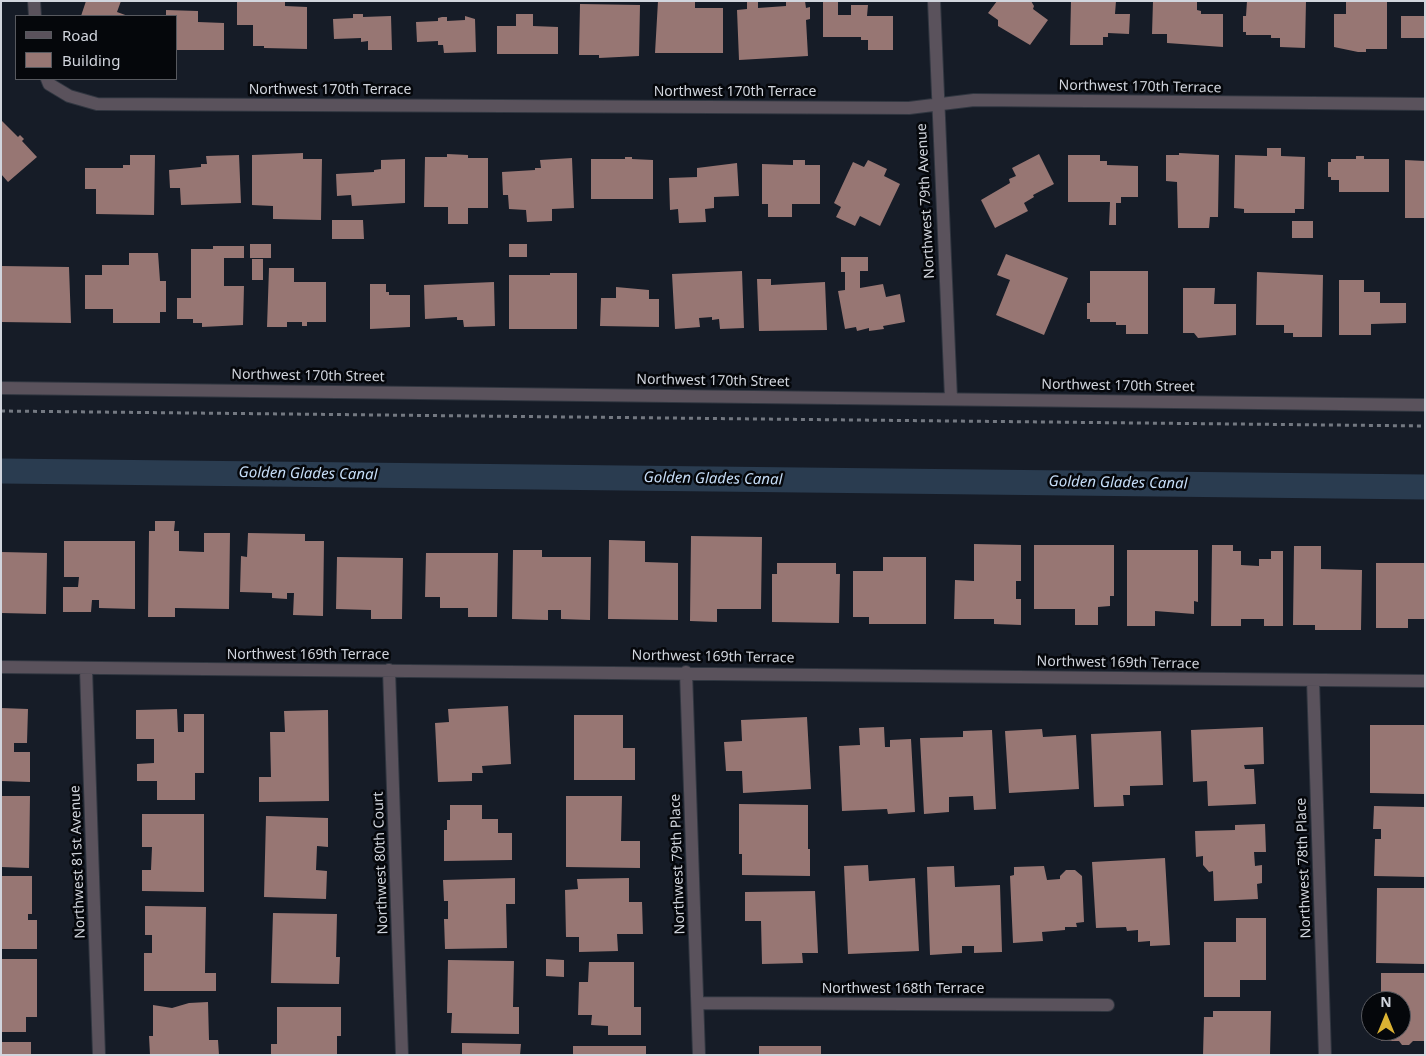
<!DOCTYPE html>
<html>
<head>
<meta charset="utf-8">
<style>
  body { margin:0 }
  #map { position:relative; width:1426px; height:1056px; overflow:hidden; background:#161c27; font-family:"Noto Sans",sans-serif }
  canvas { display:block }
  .frame { position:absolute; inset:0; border:2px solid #d1d5dd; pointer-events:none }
  .legend { position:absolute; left:15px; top:15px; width:162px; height:65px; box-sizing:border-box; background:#05070b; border:1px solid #57595f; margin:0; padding:6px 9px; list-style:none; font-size:15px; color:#d1d5dd }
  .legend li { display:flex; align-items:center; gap:10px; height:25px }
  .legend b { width:25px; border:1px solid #57595f }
  .north { position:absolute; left:1361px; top:991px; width:50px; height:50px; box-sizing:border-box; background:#05070b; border:1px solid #57595f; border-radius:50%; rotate:0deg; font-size:14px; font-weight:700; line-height:20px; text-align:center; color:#d1d5dd }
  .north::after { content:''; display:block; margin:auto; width:18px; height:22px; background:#dbb233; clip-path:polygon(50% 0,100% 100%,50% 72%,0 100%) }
</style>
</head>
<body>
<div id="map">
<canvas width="1426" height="1056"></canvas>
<div class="frame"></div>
<ul class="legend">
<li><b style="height:6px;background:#5a525c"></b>Road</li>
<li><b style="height:14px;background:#977673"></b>Building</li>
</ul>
<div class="north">N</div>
</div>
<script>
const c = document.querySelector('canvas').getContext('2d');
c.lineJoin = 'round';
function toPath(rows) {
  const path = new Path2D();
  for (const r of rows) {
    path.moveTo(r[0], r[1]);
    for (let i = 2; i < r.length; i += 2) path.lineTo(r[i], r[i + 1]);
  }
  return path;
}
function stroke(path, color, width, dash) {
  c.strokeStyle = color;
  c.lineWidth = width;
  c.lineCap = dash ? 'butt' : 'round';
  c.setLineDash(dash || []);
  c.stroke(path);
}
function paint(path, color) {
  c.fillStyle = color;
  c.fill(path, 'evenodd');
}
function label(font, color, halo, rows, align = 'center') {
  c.font = font + ' "Noto Sans",sans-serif';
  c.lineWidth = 5;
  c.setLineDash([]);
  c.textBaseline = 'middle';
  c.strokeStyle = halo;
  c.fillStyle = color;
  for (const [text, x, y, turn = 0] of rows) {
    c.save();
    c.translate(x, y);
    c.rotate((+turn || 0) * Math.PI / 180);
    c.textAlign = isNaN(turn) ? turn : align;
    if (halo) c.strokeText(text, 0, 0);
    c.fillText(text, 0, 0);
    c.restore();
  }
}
stroke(toPath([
  [1,471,1425,487]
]), '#2a3c50', 25);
paint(toPath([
  [86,1,121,1,117,12,128,16,81,16],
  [237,1,285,1,285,6,307,7,307,49,264,48,264,46,253,46,253,25,237,25],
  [658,1,695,1,695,8,723,8,723,53,655,53],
  [786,1,805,1,806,8,810,7,810,19,806,20,808,56,739,60,737,10,747,9,747,2,758,2,758,8,786,6],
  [823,1,838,1,838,15,851,15,851,5,868,5,867,16,893,16,893,50,868,50,868,40,861,40,861,37,823,37],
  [997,1,1031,1,1034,6,1033,9,1048,20,1030,45,998,26,998,20,988,13],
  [1071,1,1116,1,1115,14,1130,14,1129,34,1108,33,1108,37,1103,37,1103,45,1070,45],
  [1153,1,1197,1,1197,10,1201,11,1201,14,1223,14,1223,47,1167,43,1167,34,1152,34],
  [1247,1,1306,1,1305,48,1280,47,1280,38,1271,38,1271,35,1246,35,1246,32,1243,32,1243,16,1246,16],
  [1346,1,1387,1,1387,49,1366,49,1366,52,1358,52,1334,47,1334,14,1346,14],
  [580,4,640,5,639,56,599,58,599,55,579,55],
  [166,10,198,11,198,22,224,23,224,50,176,50,176,16,166,16],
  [353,14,363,14,363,17,391,16,392,50,368,50,368,41,361,42,361,38,334,39,333,19,353,18],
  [516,14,533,14,533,26,558,27,558,54,497,54,497,26,516,26],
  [465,16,475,19,476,52,444,53,443,45,438,45,438,41,417,42,416,22,438,21,438,18,442,17,447,17,447,21,465,20],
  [1401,16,1425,16,1425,38,1401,38],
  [1,120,18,137,20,135,24,139,22,141,37,157,8,182,1,174],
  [1267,148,1281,148,1281,156,1305,157,1304,209,1295,209,1295,213,1244,213,1244,209,1234,208,1235,155,1267,156],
  [303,153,303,159,322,159,321,220,273,219,273,206,252,205,252,155],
  [1179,153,1219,155,1218,217,1210,217,1209,228,1178,228,1177,182,1166,181,1166,155,1179,155],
  [447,154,468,155,468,158,488,158,488,208,468,208,468,224,448,224,448,207,424,207,425,157,447,157],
  [1039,154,1054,184,1033,195,1034,197,1024,203,1028,211,995,228,981,200,1010,183,1009,179,1016,176,1012,168],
  [130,155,155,155,154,215,96,214,96,189,85,189,85,168,123,168,123,165,130,165],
  [239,155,241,203,181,205,180,188,170,188,169,170,201,167,201,164,207,164,206,156],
  [1068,155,1100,155,1100,161,1107,161,1107,165,1138,166,1138,197,1121,197,1121,203,1116,203,1116,225,1109,225,1110,202,1068,202],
  [1356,156,1364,156,1364,159,1389,159,1389,192,1339,192,1339,180,1331,180,1331,177,1328,177,1328,162,1331,162,1331,159,1356,159],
  [625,157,632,157,632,159,653,160,653,199,591,199,591,159,625,159],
  [572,158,574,208,552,209,552,221,527,222,526,210,509,209,508,195,503,195,502,172,535,170,535,168,541,168,540,160],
  [405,159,405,203,352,206,351,195,337,196,336,174,374,172,374,170,381,169,381,160],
  [793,160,805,160,805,165,820,165,820,204,792,204,792,217,768,217,768,204,762,204,762,164,793,165],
  [868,160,887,169,884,176,900,184,880,226,860,216,855,226,836,217,841,207,834,203,853,162,864,167],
  [1405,160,1425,161,1425,218,1405,218],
  [737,163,739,196,714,197,714,208,705,209,706,222,679,223,678,209,670,210,669,178,697,177,697,168],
  [332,220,363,220,364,239,332,239],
  [1292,221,1313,221,1313,238,1292,238],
  [250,244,271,244,271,258,250,258],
  [509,244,527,244,527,257,509,257],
  [213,246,244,246,244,258,224,258,224,286,244,286,243,325,202,327,202,323,193,323,193,319,177,319,177,298,191,298,191,249,213,249],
  [129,253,158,253,160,281,166,281,166,312,160,312,160,323,113,323,113,309,85,309,85,275,102,275,102,265,129,265],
  [1006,254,1068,278,1044,335,996,315,1010,280,997,275],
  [841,257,868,257,868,271,860,271,860,288,883,284,886,297,900,294,905,322,883,326,884,329,869,331,869,328,857,331,856,327,845,329,838,291,845,290,845,272,841,272],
  [252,259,263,259,263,280,252,280],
  [1,266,69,267,71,323,1,322],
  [269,268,294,268,294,282,326,282,326,322,307,322,307,326,302,326,302,322,287,322,287,327,267,327],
  [742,271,744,328,720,329,719,319,712,320,712,317,699,318,700,327,675,329,672,274],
  [1090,271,1148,271,1148,334,1126,334,1126,325,1116,325,1116,322,1090,322,1090,319,1087,319,1087,303,1090,303],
  [1257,272,1323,275,1322,337,1293,337,1293,333,1284,333,1284,325,1256,325],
  [550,273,577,273,577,329,509,329,509,275,550,275],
  [757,279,771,279,771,285,825,282,827,330,759,331],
  [1339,280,1364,280,1364,292,1380,292,1380,303,1406,303,1406,323,1371,324,1371,335,1339,335],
  [494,282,495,326,464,327,463,320,457,320,457,317,425,319,424,285],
  [370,284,386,284,386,292,389,292,389,295,410,295,410,327,370,329],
  [616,287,649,290,649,299,659,299,659,327,600,326,601,298,616,298],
  [1183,288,1215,288,1214,304,1236,304,1236,335,1198,338,1194,333,1183,333],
  [155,521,175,521,174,531,179,531,179,551,204,552,204,533,230,533,229,609,175,608,175,617,148,617,149,531,155,531],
  [248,533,305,534,305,541,324,541,323,616,293,615,294,593,287,593,287,599,272,598,272,593,240,592,241,556,247,557],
  [691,536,762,537,761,609,717,609,717,622,690,621],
  [609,540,645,541,645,562,678,563,678,620,608,619],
  [64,541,135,541,135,609,99,608,99,600,92,600,91,612,63,612,63,587,78,587,79,577,64,577],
  [974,544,1021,545,1021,581,1016,581,1016,599,1021,599,1021,625,994,624,994,619,954,619,955,580,974,581],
  [1034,545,1114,545,1114,596,1110,596,1110,606,1098,607,1098,625,1075,625,1075,609,1034,609],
  [1212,545,1233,545,1233,551,1241,551,1241,565,1259,566,1259,559,1271,559,1271,551,1283,551,1283,626,1264,626,1264,619,1241,619,1241,626,1211,626],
  [1294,546,1321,546,1321,569,1362,570,1361,630,1315,630,1315,625,1293,625],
  [513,550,542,550,542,557,591,557,590,620,561,619,561,610,548,610,548,620,512,619],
  [1127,550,1198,550,1198,602,1194,601,1194,614,1155,611,1155,626,1127,626],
  [1,552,47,553,46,614,1,613],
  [426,553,498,553,497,617,468,617,468,608,440,608,440,597,425,597],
  [337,557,403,558,402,619,371,619,371,610,336,609],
  [883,557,926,557,926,624,869,624,869,617,853,617,853,571,883,571],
  [777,563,836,563,836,574,840,574,839,623,772,622,772,574,777,574],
  [1376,563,1425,563,1425,619,1408,619,1408,628,1376,628],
  [508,706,511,764,482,766,483,773,472,773,472,781,438,782,435,723,449,722,448,709],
  [1,708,28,709,27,743,14,743,14,752,30,752,30,782,1,781],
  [177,709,178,732,184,732,184,714,204,714,204,773,195,773,195,800,157,800,157,781,137,781,137,764,154,763,154,739,136,739,136,710],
  [328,710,329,801,259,802,259,777,271,777,270,732,285,732,284,711],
  [574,715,623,715,623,748,635,748,635,780,574,780],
  [807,717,811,789,743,793,742,771,726,771,724,742,742,741,741,720],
  [1370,725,1425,725,1425,794,1370,793],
  [884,727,885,747,890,747,890,740,911,739,915,812,888,814,887,809,842,811,839,746,860,745,859,728],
  [1263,727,1264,764,1244,765,1245,769,1254,769,1256,804,1208,806,1207,781,1193,782,1191,730],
  [1042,729,1043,737,1076,735,1079,789,1009,793,1005,731],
  [992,730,996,809,974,810,973,796,949,797,949,812,924,814,920,738,963,737,963,731],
  [1161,731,1163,785,1130,786,1130,795,1123,795,1124,806,1094,807,1091,734],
  [1,796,30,796,29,868,1,867],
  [566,796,622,796,621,841,640,841,640,868,566,867],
  [739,804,808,805,808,849,810,849,810,876,742,875,742,854,739,854],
  [450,805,482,805,482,819,498,819,498,833,512,833,512,860,444,861,444,830,447,830,447,820,450,820],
  [1374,806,1425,807,1425,877,1374,876,1375,839,1381,839,1381,829,1373,829],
  [142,814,204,814,204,892,142,891,142,870,151,870,152,847,142,847],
  [266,816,328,818,328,847,317,846,316,870,327,871,326,899,264,897],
  [1265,824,1266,852,1254,852,1255,866,1262,865,1262,883,1257,884,1258,899,1214,901,1213,871,1209,872,1203,865,1203,856,1196,857,1195,831,1235,830,1235,825],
  [1165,858,1170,945,1150,946,1150,941,1138,942,1138,930,1127,931,1126,927,1096,928,1092,862],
  [868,865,869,881,915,878,919,951,848,954,844,866],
  [954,866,955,887,1000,885,1002,952,974,953,974,946,962,946,962,953,930,955,927,867],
  [1044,866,1047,880,1060,879,1060,876,1066,870,1075,870,1082,876,1084,922,1076,923,1077,927,1065,927,1065,930,1042,932,1043,941,1013,943,1010,876,1014,875,1014,867],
  [1,876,32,876,32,914,28,914,28,920,37,920,37,949,1,949],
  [515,878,515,904,506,904,507,948,445,949,444,919,448,919,448,901,444,901,443,880],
  [629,878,629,902,642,902,643,934,617,934,618,951,579,952,579,937,566,937,565,890,578,889,577,879],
  [1377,888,1425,888,1425,964,1376,963],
  [815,891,818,953,802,953,803,963,762,964,761,921,745,921,745,892],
  [145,906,206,907,205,973,216,973,216,991,144,991,144,953,152,953,152,935,145,935],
  [273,913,337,914,336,957,340,957,339,984,271,983],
  [1236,918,1266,918,1266,980,1240,980,1240,997,1204,997,1204,942,1236,942],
  [1,959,37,959,37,1017,26,1017,26,1032,1,1032],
  [546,959,564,960,564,977,546,976],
  [448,960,514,961,513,1007,519,1007,519,1034,451,1033,452,1013,447,1013],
  [589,962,634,962,634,1007,641,1007,641,1035,608,1035,608,1026,591,1025,592,1015,578,1015,579,982,588,982],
  [1381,973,1425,973,1425,1041,1413,1041,1409,1045,1402,1045,1399,1041,1381,1041,1381,1031,1401,1031,1401,1001,1381,1001],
  [208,1002,209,1040,218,1040,219,1055,150,1055,149,1036,153,1036,153,1005,172,1008,189,1003],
  [277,1007,341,1007,341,1036,337,1036,337,1055,271,1055,271,1044,277,1044],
  [1213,1011,1271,1011,1270,1055,1203,1055,1204,1017,1213,1017],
  [1,1042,31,1042,31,1055,1,1055],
  [462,1043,521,1044,520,1055,462,1055],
  [573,1046,646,1046,646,1055,573,1055],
  [759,1046,821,1046,821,1055,759,1055]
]), '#977673');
const minor = toPath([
  [34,1,35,16],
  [934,1,951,398],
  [47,79,49,84,69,96,97,104,909,108,974,100,1425,104],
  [1,388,1425,405],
  [1,667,1425,681],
  [86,669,99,1055],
  [389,670,402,1055],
  [686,672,699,1055],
  [1313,680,1325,1055],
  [698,1003,1108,1005]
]);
stroke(minor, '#303640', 14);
stroke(toPath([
  [1,411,1425,426]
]), '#737881', 3, [4, 4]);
stroke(minor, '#5a525c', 12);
label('14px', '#d1d5dd', '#05070b', [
  ["Northwest 170th Terrace",1140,87,1],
  ["Northwest 170th Terrace",330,90],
  ["Northwest 170th Terrace",735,92],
  ["Northwest 79th Avenue",926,201,-93],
  ["Northwest 170th Street",308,376,1],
  ["Northwest 170th Street",713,381,1],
  ["Northwest 170th Street",1118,386,1],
  ["Northwest 169th Terrace",308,655],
  ["Northwest 169th Terrace",713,657,1],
  ["Northwest 169th Terrace",1118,663,1],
  ["Northwest 81st Avenue",78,862,-92],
  ["Northwest 80th Court",381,863,-92],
  ["Northwest 79th Place",678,864,-92],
  ["Northwest 78th Place",1304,868,-92],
  ["Northwest 168th Terrace",903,989]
]);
label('italic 15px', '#c5dcf6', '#05070b', [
  ["Golden Glades Canal",308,474,1],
  ["Golden Glades Canal",713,479,1],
  ["Golden Glades Canal",1118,483,1]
]);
</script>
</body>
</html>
